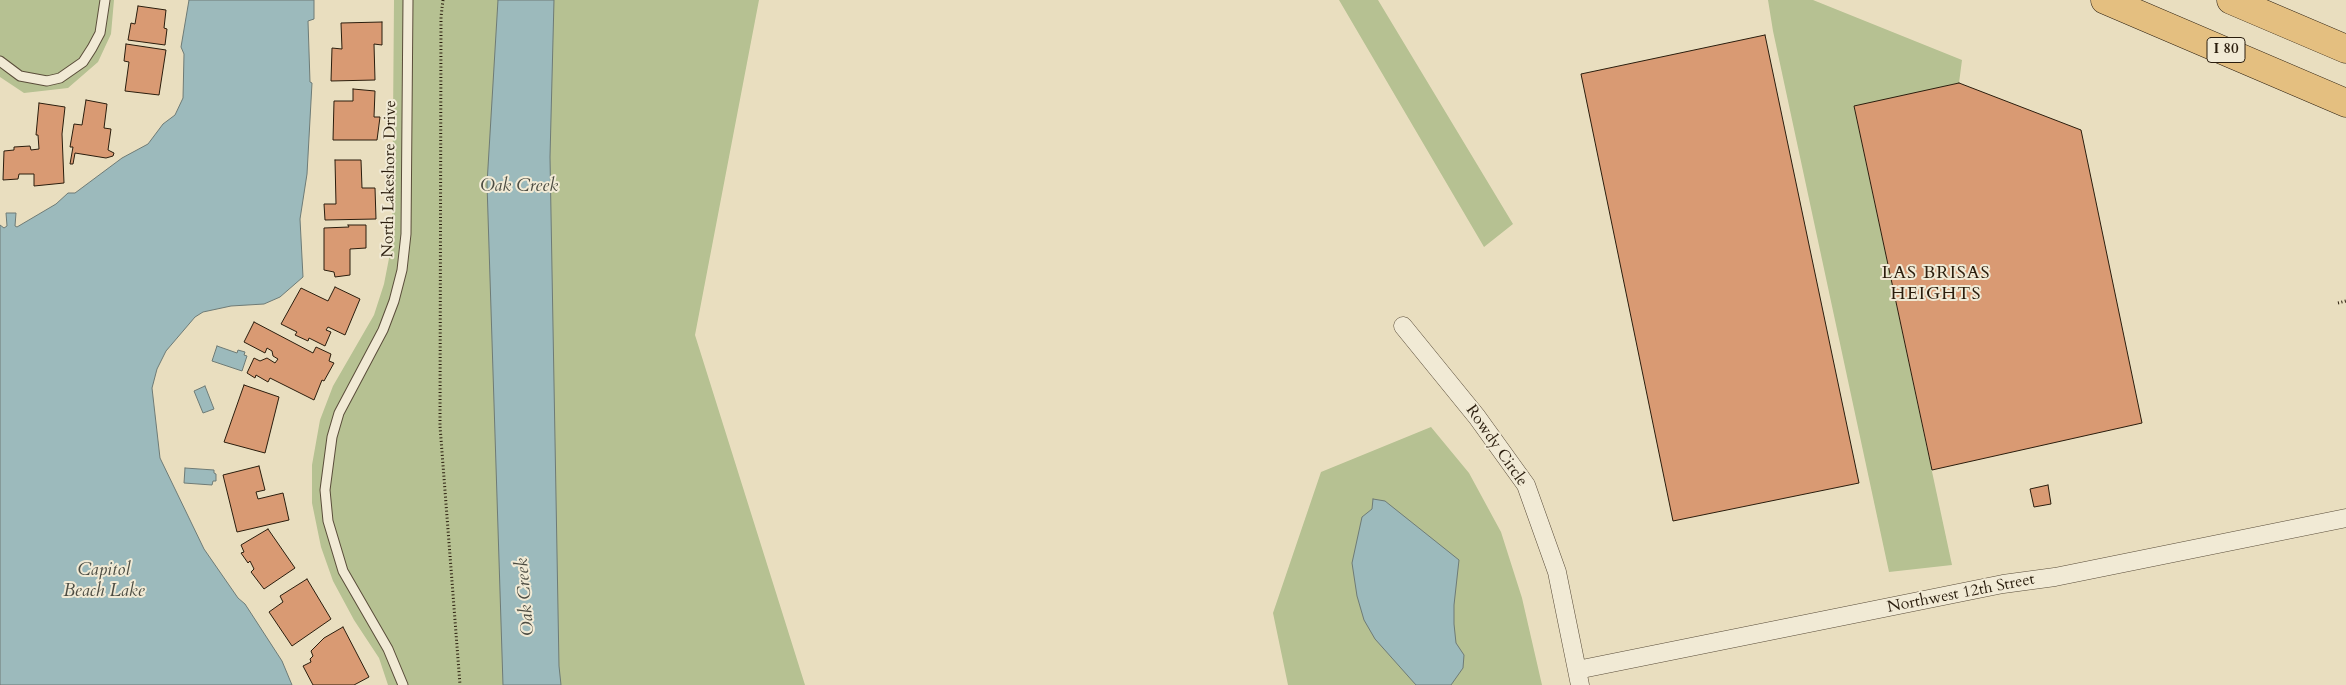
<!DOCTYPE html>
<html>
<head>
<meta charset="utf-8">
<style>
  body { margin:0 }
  canvas { display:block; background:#e9debf }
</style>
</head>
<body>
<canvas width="2346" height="685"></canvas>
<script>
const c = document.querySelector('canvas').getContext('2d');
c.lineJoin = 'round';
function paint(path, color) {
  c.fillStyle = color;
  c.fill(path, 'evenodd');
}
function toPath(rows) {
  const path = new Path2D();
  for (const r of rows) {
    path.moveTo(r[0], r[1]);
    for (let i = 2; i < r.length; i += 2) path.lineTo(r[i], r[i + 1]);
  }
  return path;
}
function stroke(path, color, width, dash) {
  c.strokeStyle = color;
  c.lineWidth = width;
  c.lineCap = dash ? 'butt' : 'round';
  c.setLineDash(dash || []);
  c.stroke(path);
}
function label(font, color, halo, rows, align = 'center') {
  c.font = font + ' Cardo,serif';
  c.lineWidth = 4;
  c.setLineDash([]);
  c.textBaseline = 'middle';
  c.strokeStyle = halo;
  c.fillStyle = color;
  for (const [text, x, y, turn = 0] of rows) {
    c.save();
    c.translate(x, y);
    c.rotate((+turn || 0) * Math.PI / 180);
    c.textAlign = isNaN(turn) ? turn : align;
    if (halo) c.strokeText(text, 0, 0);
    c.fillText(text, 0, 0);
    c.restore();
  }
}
paint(toPath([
  [0,0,114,0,111,34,98,62,68,88,24,93,0,77],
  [394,0,759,0,695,335,805,685,388,685,379,658,354,620,333,581,321,547,312,503,312,465,320,420,333,386,374,315,384,284,392,243],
  [1339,0,1378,0,1513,224,1484,247],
  [1768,0,1813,0,1962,60,1959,83,1854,107,1952,565,1889,572,1773,31],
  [1431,427,1469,473,1501,532,1522,598,1542,685,1288,685,1273,613,1321,472]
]), '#b6c192');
const water = toPath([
  [189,0,314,0,314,19,308,21,310,82,312,83,307,174,300,219,303,277,280,297,264,304,231,306,203,312,195,317,166,351,157,369,152,388,160,458,204,549,238,598,245,604,282,661,292,685,0,685,0,225,4,228,7,226,6,213,16,213,15,226,17,227,56,204,68,193,75,193,122,158,148,144,163,124,175,115,183,98,184,54,181,47,189,0],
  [498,0,554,0,550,157,559,666,561,685,503,685,487,184,498,0],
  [217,346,237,353,238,350,245,352,244,355,247,356,242,371,212,361,217,346],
  [205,386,214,409,203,413,194,391,205,386],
  [185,468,214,470,214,473,216,474,216,481,213,481,212,485,184,483,185,468],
  [1373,499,1385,501,1459,560,1454,605,1454,624,1456,643,1464,655,1463,668,1451,685,1416,685,1375,639,1364,620,1357,596,1352,563,1362,517,1372,509,1373,499]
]);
paint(water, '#9cbabc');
stroke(water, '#6e7b76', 1);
const building = toPath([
  [138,6,166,10,164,28,167,29,165,45,128,40,131,23,135,24,138,6],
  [382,22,382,45,374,44,375,80,331,81,332,48,342,49,341,23,382,22],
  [1765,35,1859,483,1673,521,1581,74,1765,35],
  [126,44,166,50,159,95,125,91,129,62,124,61,126,44],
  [1959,83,2081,130,2142,423,1932,470,1854,106,1959,83],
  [353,89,375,91,374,117,380,117,377,140,333,140,334,101,353,101,353,89],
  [86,100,107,104,104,128,111,129,108,150,114,153,113,156,106,158,75,153,73,164,70,164,73,147,70,147,74,124,82,125,86,100],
  [39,103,65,107,62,134,64,183,34,186,34,174,19,174,18,179,3,180,4,151,14,150,14,147,30,146,31,150,39,149,38,135,36,135,39,103],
  [335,160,361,160,362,188,375,188,376,219,325,220,324,204,336,204,335,160],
  [348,225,366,225,366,248,350,249,350,275,335,277,334,272,324,270,324,228,349,227,348,225],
  [335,287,360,299,345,335,328,327,326,330,331,332,325,346,309,338,308,341,295,335,297,332,281,324,301,288,328,301,335,287],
  [254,322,313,353,316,347,331,354,329,361,334,363,324,381,322,380,314,400,270,378,268,382,256,375,255,378,247,373,254,358,260,361,267,358,275,363,278,359,273,356,272,351,267,348,265,353,244,342,254,322],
  [244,385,279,397,265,453,224,442,244,385],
  [259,466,265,490,256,492,258,499,283,493,289,520,237,532,223,475,259,466],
  [2048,485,2051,504,2034,507,2030,489,2048,485],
  [268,529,295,568,264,589,251,572,254,569,250,561,248,563,241,553,244,552,241,545,268,529],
  [307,579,331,619,292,646,269,612,283,602,280,596,307,579],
  [343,627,369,677,354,685,313,685,303,666,311,662,310,659,313,656,311,651,324,638,343,627]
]);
paint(building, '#d99a73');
stroke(building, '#2a1d0d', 1);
const service = toPath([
  [0,61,20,76,47,81,60,78,83,62,92,48,100,33,105,0],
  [403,685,388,649,343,571,328,521,325,490,332,437,339,413,383,330,394,301,402,270,406,234,408,0]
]);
const minor = toPath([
  [1403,326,1477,417,1526,485,1557,572,1580,685],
  [1577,670,2003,584,2055,577,2346,518]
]);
const motorway = toPath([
  [2105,0,2346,103],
  [2231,0,2346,49]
]);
stroke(service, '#5a4d3a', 11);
stroke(minor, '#5a4d3a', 19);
stroke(motorway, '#2a1d0d', 29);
stroke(toPath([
  [443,0,441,17,440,426,460,685],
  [2338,303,2346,301]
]), '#2a1d0d', 3, [1, 2.5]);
stroke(service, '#f1ead5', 9);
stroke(minor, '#f1ead5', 18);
stroke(motorway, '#e4bf80', 28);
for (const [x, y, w] of [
  [2226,50,38]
]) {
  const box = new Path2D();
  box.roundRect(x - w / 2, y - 12.5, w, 25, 4);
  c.fillStyle = '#f1ead5';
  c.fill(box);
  stroke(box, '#2a1d0d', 1);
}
label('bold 15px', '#2a1d0d', null, [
  ["I 80",2226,50]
]);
label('16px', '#2a1d0d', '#f1ead5', [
  ["North Lakeshore Drive",390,179,-89],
  ["Rowdy Circle",1496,446,55],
  ["Northwest 12th Street",1961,594,-11]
]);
label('italic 18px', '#4c4c42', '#f1ead5', [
  ["Oak Creek",519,187],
  ["Capitol",104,571],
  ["Beach Lake",104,592],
  ["Oak Creek",526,597,-95]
]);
c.letterSpacing = '1px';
label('18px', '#2a1d0d', '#f1ead5', [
  ["LAS BRISAS",1936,274],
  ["HEIGHTS",1936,295]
]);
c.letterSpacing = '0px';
</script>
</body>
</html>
